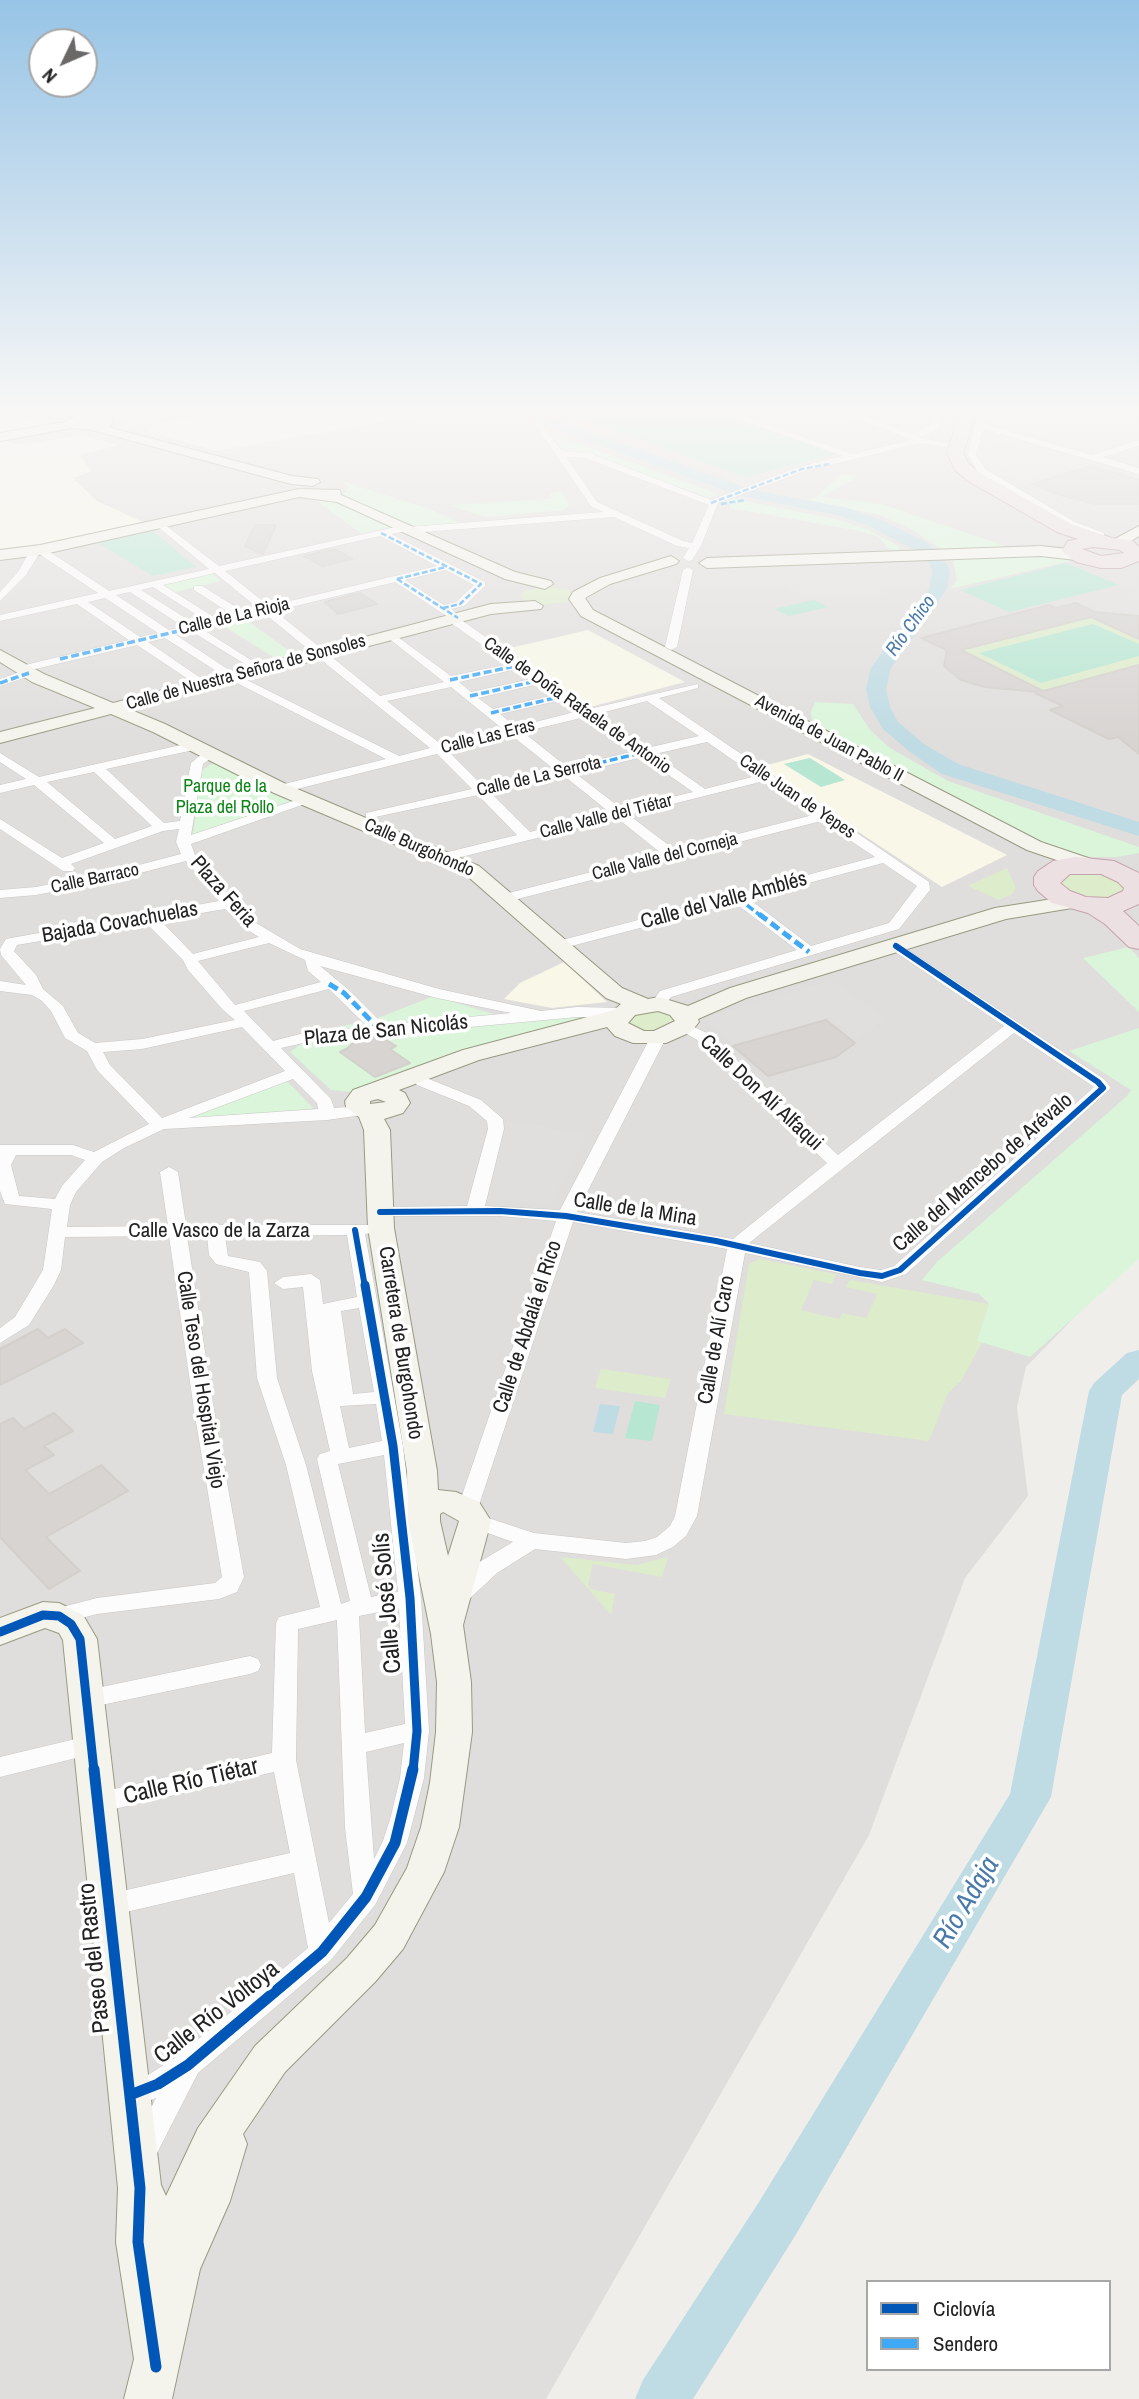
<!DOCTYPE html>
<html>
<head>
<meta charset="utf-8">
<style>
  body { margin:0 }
  #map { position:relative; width:1139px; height:2399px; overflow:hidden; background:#f0eeeb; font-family:"Archivo Narrow",sans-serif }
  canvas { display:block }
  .legend { position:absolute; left:866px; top:2280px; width:245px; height:91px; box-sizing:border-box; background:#fff; border:2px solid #a7a7a7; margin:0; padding:9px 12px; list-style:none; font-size:21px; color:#222 }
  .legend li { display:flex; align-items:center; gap:14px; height:35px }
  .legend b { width:35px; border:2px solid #a7a7a7 }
  .north { position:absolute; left:28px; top:28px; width:70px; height:70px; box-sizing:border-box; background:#fff; border:2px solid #a7a7a7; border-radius:50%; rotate:226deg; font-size:19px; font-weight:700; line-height:28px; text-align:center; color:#222 }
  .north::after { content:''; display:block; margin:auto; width:24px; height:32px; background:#6a6968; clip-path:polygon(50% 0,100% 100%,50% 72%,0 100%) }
</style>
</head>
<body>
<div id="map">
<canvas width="1139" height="2399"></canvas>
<ul class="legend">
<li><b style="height:9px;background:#0057b8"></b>Ciclovía</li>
<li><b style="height:9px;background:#3fa9f5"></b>Sendero</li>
</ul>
<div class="north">N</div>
</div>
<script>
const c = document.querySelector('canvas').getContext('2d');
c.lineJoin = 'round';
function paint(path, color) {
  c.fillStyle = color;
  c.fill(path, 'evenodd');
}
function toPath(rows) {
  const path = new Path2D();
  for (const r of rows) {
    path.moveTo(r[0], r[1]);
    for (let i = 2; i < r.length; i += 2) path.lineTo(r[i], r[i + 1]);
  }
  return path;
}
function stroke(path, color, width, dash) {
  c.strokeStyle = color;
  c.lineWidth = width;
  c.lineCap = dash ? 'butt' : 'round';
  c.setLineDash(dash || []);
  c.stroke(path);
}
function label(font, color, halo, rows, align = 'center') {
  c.font = font + ' "Archivo Narrow",sans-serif';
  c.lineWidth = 7;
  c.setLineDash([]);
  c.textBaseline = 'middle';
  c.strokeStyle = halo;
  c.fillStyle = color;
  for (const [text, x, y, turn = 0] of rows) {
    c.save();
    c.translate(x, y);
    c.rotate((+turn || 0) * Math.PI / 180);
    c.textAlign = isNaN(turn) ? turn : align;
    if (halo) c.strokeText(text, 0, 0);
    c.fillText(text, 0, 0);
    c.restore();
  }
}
paint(toPath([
  [0,410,1139,410,1139,1251,1026,1367,1017,1407,1028,1496,965,1578,869,1835,546,2399,0,2399]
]), '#dfdedc');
paint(toPath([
  [235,410,439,410,441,412,217,451,148,432,153,424],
  [0,412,37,421,40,424,36,427,0,434],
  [84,435,118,445,80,455,91,471,73,478,97,501,143,522,28,548,0,551,0,439,21,445],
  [588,630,685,682,590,707,506,649],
  [808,754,1007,855,942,887,760,767],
  [564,962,607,1002,552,1008,504,999,520,983]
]), '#f8f7e8');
paint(toPath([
  [547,586,569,590,573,596,566,602,542,605,527,602,521,596,525,591],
  [1091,617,1139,639,1139,665,1043,691,961,650],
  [1007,868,1016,888,1012,894,999,900,968,886],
  [1088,869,1127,884,1121,897,1087,901,1057,887,1059,876],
  [654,1008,670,1012,676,1023,650,1034,626,1026,629,1016],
  [759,1259,836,1274,832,1284,814,1280,801,1310,839,1319,842,1313,866,1318,875,1300,877,1294,845,1287,850,1280,989,1304,982,1343,961,1381,948,1393,929,1441,724,1414,749,1264],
  [601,1369,671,1379,665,1398,595,1388],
  [560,1557,636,1565,668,1557,662,1577,593,1564,588,1584,590,1589,615,1594,611,1615]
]), '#ddeccb');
paint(toPath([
  [557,438,564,438,721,495,709,498,588,453,564,451,555,439],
  [842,474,858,477,821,497,882,504,1014,549,945,552,913,530,880,515,807,500,816,497],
  [341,481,432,510,460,523,412,527,343,496,349,487],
  [562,492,569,505,565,510,485,517,450,505,550,499,550,494],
  [730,498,836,519,868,530,897,545,900,551,888,549,879,537,860,531,730,508,728,502,721,502,722,499],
  [314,499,330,500,389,527,362,534],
  [1050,553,1070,561,950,589,957,580,953,559],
  [210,572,221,581,175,592,161,583],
  [245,619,295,655,278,660,222,625],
  [815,702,853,704,871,731,890,748,948,781,1139,847,1139,853,1116,857,1090,857,1044,847,813,727,811,712],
  [215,762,293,802,193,834,202,770],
  [1129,947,1139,958,1139,1012,1083,958],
  [434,996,500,1016,300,1035,375,1019],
  [587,1013,590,1021,474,1051,351,1092,331,1090,290,1052,302,1043],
  [1139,1028,1139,1259,1030,1357,977,1341,989,1304,979,1294,922,1280,937,1262,1127,1096,1131,1090,1069,1051],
  [287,1081,313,1108,289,1114,177,1121]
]), '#daf5da');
paint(toPath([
  [578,410,707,410,836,454,746,477,565,413],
  [146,532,154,532,196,567,153,576,98,543],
  [1066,563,1119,585,1009,612,960,590],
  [814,600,829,607,789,616,774,609],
  [1093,624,1139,644,1139,656,1041,683,979,653],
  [810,758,845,780,821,787,784,764],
  [635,1401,660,1405,652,1441,625,1438]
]), '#b7e6d2');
paint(toPath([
  [1002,434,1100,462,1047,479,1039,477,1021,481,1007,474,994,458,997,436],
  [892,580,883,593,855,599,788,591,785,585],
  [1139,597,1139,616,1098,613,1090,610],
  [832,980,886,1019,857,1040,828,1018,731,1044,710,1025,710,1016],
  [506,1121,588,1135,550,1204,487,1199]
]), '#e0dfde');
paint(toPath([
  [600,1404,620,1406,613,1434,593,1432]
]), '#bfdbe3');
paint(toPath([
  [525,410,541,410,550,418,750,489,847,508,879,519,926,542,943,557,950,571,947,589,891,668,886,689,890,707,898,722,924,744,958,764,1139,822,1139,836,942,774,910,752,883,729,870,707,866,689,871,668,929,589,932,571,929,563,914,550,867,525,837,515,740,496,540,424,525,410],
  [1139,1350,1139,1379,1122,1395,1051,1797,795,2236,693,2399,635,2399,643,2380,759,2202,1010,1794,1089,1391,1094,1383,1127,1353,1139,1350]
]), '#bfdbe3');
const building = toPath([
  [1091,466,1139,480,1139,504,1095,504,1060,495,1032,484,1091,466],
  [255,525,276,525,263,554,245,546,255,525],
  [335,549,352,559,322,566,304,556,335,549],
  [360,593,377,604,338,614,325,602,360,593],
  [1076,603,1095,612,1139,616,1139,639,1091,617,961,650,1043,691,1139,665,1139,754,1118,737,1109,739,1050,710,1063,706,1035,693,1038,692,985,687,961,680,944,666,947,650,921,638,1049,605,1056,608,1076,603],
  [826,1020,855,1043,836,1057,768,1076,733,1046,826,1020],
  [374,1038,383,1038,396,1046,390,1049,410,1063,375,1077,340,1052,348,1048,354,1042,374,1038],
  [38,1329,48,1338,65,1329,83,1343,0,1385,0,1349,38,1329],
  [54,1413,73,1431,44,1446,54,1455,25,1470,49,1494,101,1465,128,1491,46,1537,80,1571,49,1589,0,1537,0,1424,13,1418,24,1429,54,1413]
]);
paint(building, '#d7d4d2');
stroke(building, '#d3d0cc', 2);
const street = toPath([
  [137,410,161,410,98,421,94,418,137,410],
  [712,410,725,410,853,454,911,440,838,410,850,410,911,434,930,426,938,410,946,410,937,430,919,437,949,444,945,447,920,443,805,471,718,503,701,546,692,560,688,561,683,558,689,548,677,546,614,517,410,533,406,531,391,534,485,582,485,586,464,606,451,609,458,615,457,617,589,709,698,684,698,688,659,698,929,882,930,890,899,929,671,997,664,1007,654,1007,651,1004,660,991,797,950,735,903,560,949,553,945,555,942,875,857,821,821,506,902,499,898,501,895,662,854,617,818,445,861,440,860,440,854,517,835,478,795,366,819,366,813,472,789,437,754,281,793,276,792,276,786,386,759,227,678,165,638,148,642,205,681,205,685,197,685,137,645,31,670,35,673,33,675,0,686,0,679,20,672,15,669,17,667,129,640,77,604,0,621,0,615,98,593,39,554,26,575,0,601,0,592,18,572,31,549,44,548,109,591,209,569,157,526,155,524,160,521,219,566,405,525,409,527,603,512,591,506,535,424,539,421,562,451,589,453,711,500,799,467,843,456,712,410],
  [566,457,585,458,709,505,692,543,683,541,597,502,566,457],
  [380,536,437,566,269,606,225,571,380,536],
  [446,570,474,585,456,602,444,605,405,580,446,570],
  [215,573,259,609,244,612,202,586,194,586,194,590,233,615,217,619,163,585,215,573],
  [395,582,448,617,448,621,509,664,451,676,391,632,387,633,387,637,444,682,380,696,275,611,395,582],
  [153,587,206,621,195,624,141,590,153,587],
  [130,592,184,627,169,630,116,595,130,592],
  [105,598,158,633,140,637,88,602,105,598],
  [265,614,373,702,430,748,399,756,235,674,176,635,191,631,258,672,262,671,262,667,202,629,265,614],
  [517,669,531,679,471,692,459,682,517,669],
  [538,684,554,695,493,709,478,698,538,684],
  [451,687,504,730,442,745,387,701,451,687],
  [561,700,578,711,516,727,500,714,561,700],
  [647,701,699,736,647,748,597,714,647,701],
  [585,717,635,751,567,767,523,732,585,717],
  [511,735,555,770,483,786,448,751,511,735],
  [707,742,756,776,705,789,655,754,707,742],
  [643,757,693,792,622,809,575,773,643,757],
  [563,775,609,812,530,832,490,792,563,775],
  [764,781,813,815,675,850,629,815,764,781],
  [883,863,917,886,889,923,811,946,749,899,883,863],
  [979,410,987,410,984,424,1092,455,1139,440,1139,446,1102,457,1139,468,1139,474,983,429,976,454,985,469,1075,522,1104,533,1104,537,1069,526,978,473,968,454,979,410],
  [688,567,693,570,677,647,671,650,665,647,683,570,688,567],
  [194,742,198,743,198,749,106,769,164,823,180,821,191,763,206,750,214,750,214,756,203,764,191,835,305,797,315,797,316,800,191,844,195,855,233,901,256,923,300,949,439,989,541,1011,577,1007,622,1008,630,1013,622,1018,577,1017,308,1042,281,1048,331,1099,334,1108,363,1106,369,1108,371,1111,369,1114,327,1120,164,1129,124,1148,102,1162,76,1192,70,1205,67,1227,168,1226,160,1172,169,1167,178,1172,186,1225,371,1225,374,1229,371,1233,365,1234,403,1446,421,1598,429,1731,424,1778,407,1843,375,1905,331,1960,198,2073,154,2159,144,2163,134,2159,130,2149,156,2098,130,2108,120,2104,116,2095,120,2086,148,2075,178,2056,308,1948,294,1873,109,1916,100,1913,96,1905,100,1897,109,1894,290,1853,274,1772,97,1813,88,1810,85,1803,88,1796,97,1793,272,1753,276,1623,279,1617,320,1607,286,1465,257,1378,249,1272,216,1264,209,1255,207,1236,187,1236,214,1410,244,1577,237,1592,219,1599,97,1614,59,1624,51,1622,48,1616,51,1610,97,1598,215,1583,222,1577,194,1410,169,1236,65,1237,61,1270,54,1285,29,1325,0,1343,0,1328,15,1317,43,1270,52,1209,5,1204,0,1191,0,1145,73,1145,94,1152,149,1124,97,1070,87,1051,65,1038,51,1011,42,1001,32,995,0,991,0,981,26,985,1,955,0,949,6,939,11,938,219,901,186,861,117,879,36,895,0,898,0,890,36,887,116,871,181,854,176,842,179,829,163,831,71,864,75,868,73,871,63,871,0,829,0,819,62,858,104,843,34,785,0,793,0,785,26,779,0,762,0,753,39,777,194,742],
  [94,772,152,826,115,839,47,782,94,772],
  [225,909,246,929,259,937,193,954,160,920,225,909],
  [146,923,183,960,188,970,223,1010,235,1020,142,1039,95,1043,78,1033,63,1006,43,989,36,975,14,951,17,945,146,923],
  [269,943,305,960,308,971,321,982,235,1005,198,961,269,943],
  [320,966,437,998,511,1013,384,1025,349,990,320,966],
  [329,989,368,1027,308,1032,273,1041,244,1011,329,989],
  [242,1027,285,1071,162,1118,110,1065,103,1052,142,1049,242,1027],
  [293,1079,317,1103,318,1109,189,1118,293,1079],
  [16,1155,71,1155,85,1160,62,1186,55,1199,19,1196,11,1165,16,1155],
  [347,1235,357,1297,323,1304,320,1280,311,1274,283,1277,274,1283,283,1289,303,1287,312,1371,330,1451,320,1454,317,1459,350,1601,341,1604,306,1465,277,1378,267,1271,260,1262,228,1256,225,1236,347,1235],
  [359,1308,374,1392,353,1394,341,1311,359,1308],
  [376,1404,382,1441,349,1448,340,1406,376,1404],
  [384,1455,398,1592,371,1597,338,1464,384,1455],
  [399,1608,405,1724,365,1733,359,1616,399,1608],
  [337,1620,345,1828,353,1894,329,1923,296,1760,298,1629,337,1620],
  [404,1743,400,1778,391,1816,383,1841,374,1859,366,1752,404,1743],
  [896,942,1104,1079,1111,1088,906,1274,882,1282,745,1253,697,1516,686,1536,673,1547,656,1555,626,1559,535,1549,497,1573,467,1601,459,1603,451,1601,448,1595,451,1589,481,1561,513,1542,468,1526,464,1521,467,1517,461,1515,457,1510,556,1221,500,1216,374,1216,371,1212,374,1208,380,1207,467,1206,488,1129,487,1121,469,1106,417,1085,415,1082,423,1077,429,1079,481,1100,503,1119,504,1129,485,1206,560,1210,650,1038,652,1035,664,1035,666,1038,577,1212,733,1239,827,1163,697,1040,675,1027,683,1022,709,1034,838,1155,1004,1026,891,949,889,946,891,943,896,942],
  [1014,1033,1094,1087,894,1266,881,1270,860,1267,749,1243,1014,1033],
  [573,1222,727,1249,675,1516,670,1526,657,1537,645,1541,626,1543,534,1533,476,1514,573,1222],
  [250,1656,258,1659,261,1665,258,1671,250,1674,87,1708,79,1705,75,1699,79,1693,87,1690,250,1656],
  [92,1735,100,1738,104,1745,100,1752,0,1777,0,1757,92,1735]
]);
const secondary = toPath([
  [98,414,112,420,113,423,108,427,292,476,318,479,320,482,313,486,291,484,92,430,72,428,0,441,0,433,65,422,78,415,98,414],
  [299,489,340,490,341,495,515,572,551,581,553,584,545,589,505,579,337,502,299,497,40,555,0,560,0,550,40,545,299,489],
  [1139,526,1139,536,1123,546,1113,546,1111,543,1113,540,1139,526],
  [1041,546,1076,550,1084,555,1076,560,1041,556,707,568,699,563,707,558,1041,546],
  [671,556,679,561,676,564,610,584,585,598,593,610,1041,842,1097,861,1100,865,1097,869,1083,869,1027,850,581,616,569,599,573,592,600,578,671,556],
  [535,601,543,606,541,609,491,614,129,709,165,724,288,785,479,866,622,988,648,999,659,997,688,1006,730,988,995,908,1072,896,1079,898,1083,902,1079,906,1072,908,1006,919,746,998,698,1019,699,1022,691,1032,666,1043,633,1043,615,1036,607,1027,479,1060,399,1090,405,1093,410,1103,403,1113,384,1119,390,1130,394,1228,437,1471,438,1490,456,1492,479,1502,491,1521,463,1625,471,1682,472,1732,459,1827,444,1872,403,1949,375,1982,285,2072,243,2134,247,2144,230,2201,200,2269,172,2399,124,2399,134,2359,116,2242,118,2188,63,1640,59,1633,45,1628,0,1645,0,1618,43,1602,59,1603,83,1615,97,1639,161,2185,166,2196,198,2128,255,2046,347,1958,375,1925,407,1868,421,1827,430,1783,436,1732,437,1682,431,1634,408,1521,407,1471,368,1228,364,1130,359,1117,346,1107,345,1101,353,1090,463,1050,614,1010,621,1004,606,998,465,874,274,793,153,732,111,714,0,743,0,732,95,708,32,682,0,662,0,650,44,674,113,703,491,604,535,601],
  [658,1011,670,1015,675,1021,654,1031,644,1031,628,1023,635,1015,658,1011],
  [378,1099,386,1102,370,1104,370,1101,378,1099],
  [443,1512,459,1521,448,1556,440,1521,440,1514,443,1512]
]);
const highway = toPath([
  [961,410,977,410,963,453,968,463,980,473,1071,524,1112,538,1133,541,1139,547,1139,561,1121,568,1101,568,1076,562,1062,551,1068,541,1078,539,1057,532,968,481,955,470,947,453,961,410],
  [1093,547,1120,550,1124,553,1101,556,1082,549,1093,547],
  [1075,857,1114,861,1139,873,1139,904,1123,911,1139,926,1139,949,1129,947,1105,924,1088,913,1052,903,1038,891,1034,885,1034,877,1038,871,1053,861,1075,857],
  [1070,874,1101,874,1118,882,1124,888,1123,891,1108,898,1086,897,1070,891,1060,883,1070,874]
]);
stroke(street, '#c9c8c7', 1);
stroke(secondary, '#999a82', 2);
stroke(highway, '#c5a2ac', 2);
paint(street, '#fdfcfc');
paint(secondary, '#f4f4ed');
paint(highway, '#ece0e2');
stroke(toPath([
  [711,503,802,469,830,464],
  [721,504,745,500],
  [381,533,481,584,460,604,443,608],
  [397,579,458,618],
  [397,579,446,567],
  [180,630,215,622]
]), '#3fa9f5', 2.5, [6, 2.5]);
stroke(toPath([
  [60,659,187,629],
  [450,680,520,665],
  [0,683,29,673],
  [470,696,541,680],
  [491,713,563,696],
  [565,771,645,752],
  [738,898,761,916]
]), '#3fa9f5', 3.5, [8, 3.5]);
stroke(toPath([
  [759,914,809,952],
  [329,984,344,993,380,1030]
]), '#3fa9f5', 5, [10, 5]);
stroke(toPath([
  [380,1212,500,1211,566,1216,716,1241,860,1273,882,1276,900,1270,1103,1088,1098,1082,896,946],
  [355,1230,365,1287]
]), '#0057b8', 6);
stroke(toPath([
  [365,1285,393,1446,410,1598,417,1731,413,1771],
  [0,1632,43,1615,59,1616,71,1624,80,1639,94,1771]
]), '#0057b8', 9);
stroke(toPath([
  [94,1769,140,2188,138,2242,156,2367],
  [130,2095,158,2084,188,2065,322,1952,366,1897,395,1843,413,1769]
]), '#0057b8', 11);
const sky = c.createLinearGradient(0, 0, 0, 746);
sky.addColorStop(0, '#97c4e6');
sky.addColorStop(0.55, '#f8f7f6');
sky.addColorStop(1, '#f8f7f600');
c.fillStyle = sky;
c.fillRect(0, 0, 1139, 746);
label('18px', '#222', '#fff', [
  ["Calle de La Rioja",234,617,-13],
  ["Calle de Nuestra Señora de Sonsoles",246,673,-15],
  ["Calle de Doña Rafaela de Antonio",577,706,35],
  ["Calle Las Eras",488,737,-14],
  ["Avenida de Juan Pablo II",829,739,28],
  ["Calle de La Serrota",539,777,-13],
  ["Calle Juan de Yepes",797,797,34],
  ["Calle Valle del Tiétar",606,817,-14],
  ["Calle Burgohondo",419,848,24],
  ["Calle Valle del Corneja",665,857,-14],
  ["Calle Barraco",95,879,-12]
]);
label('18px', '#0c8416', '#fff', [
  ["Parque de la",225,787],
  ["Plaza del Rollo",225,808]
]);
label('italic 19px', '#4a7aab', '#fff', [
  ["Río Chico",911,626,-54]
]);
label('21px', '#222', '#fff', [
  ["Plaza Feria",223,892,48],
  ["Calle del Valle Amblés",724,901,-15],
  ["Bajada Covachuelas",120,923,-10],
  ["Plaza de San Nicolás",386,1031,-6],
  ["Calle Don Alí Alfaqui",761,1093,43],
  ["Calle del Mancebo de Arévalo",983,1173,-41],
  ["Calle de la Mina",635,1210,9],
  ["Calle Vasco de la Zarza",219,1231],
  ["Calle de Abdalá el Rico",528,1327,-72],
  ["Calle de Alí Caro",717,1340,-80],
  ["Carretera de Burgohondo",400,1343,81],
  ["Calle Teso del Hospital Viejo",200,1380,81]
]);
label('24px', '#222', '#fff', [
  ["Calle José Solís",388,1603,-95],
  ["Calle Río Tiétar",191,1782,-13],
  ["Paseo del Rastro",95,1958,-96],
  ["Calle Río Voltoya",217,2013,-38]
]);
label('italic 28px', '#4a7aab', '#fff', [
  ["Río Adaja",967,1903,-59]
]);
</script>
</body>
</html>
